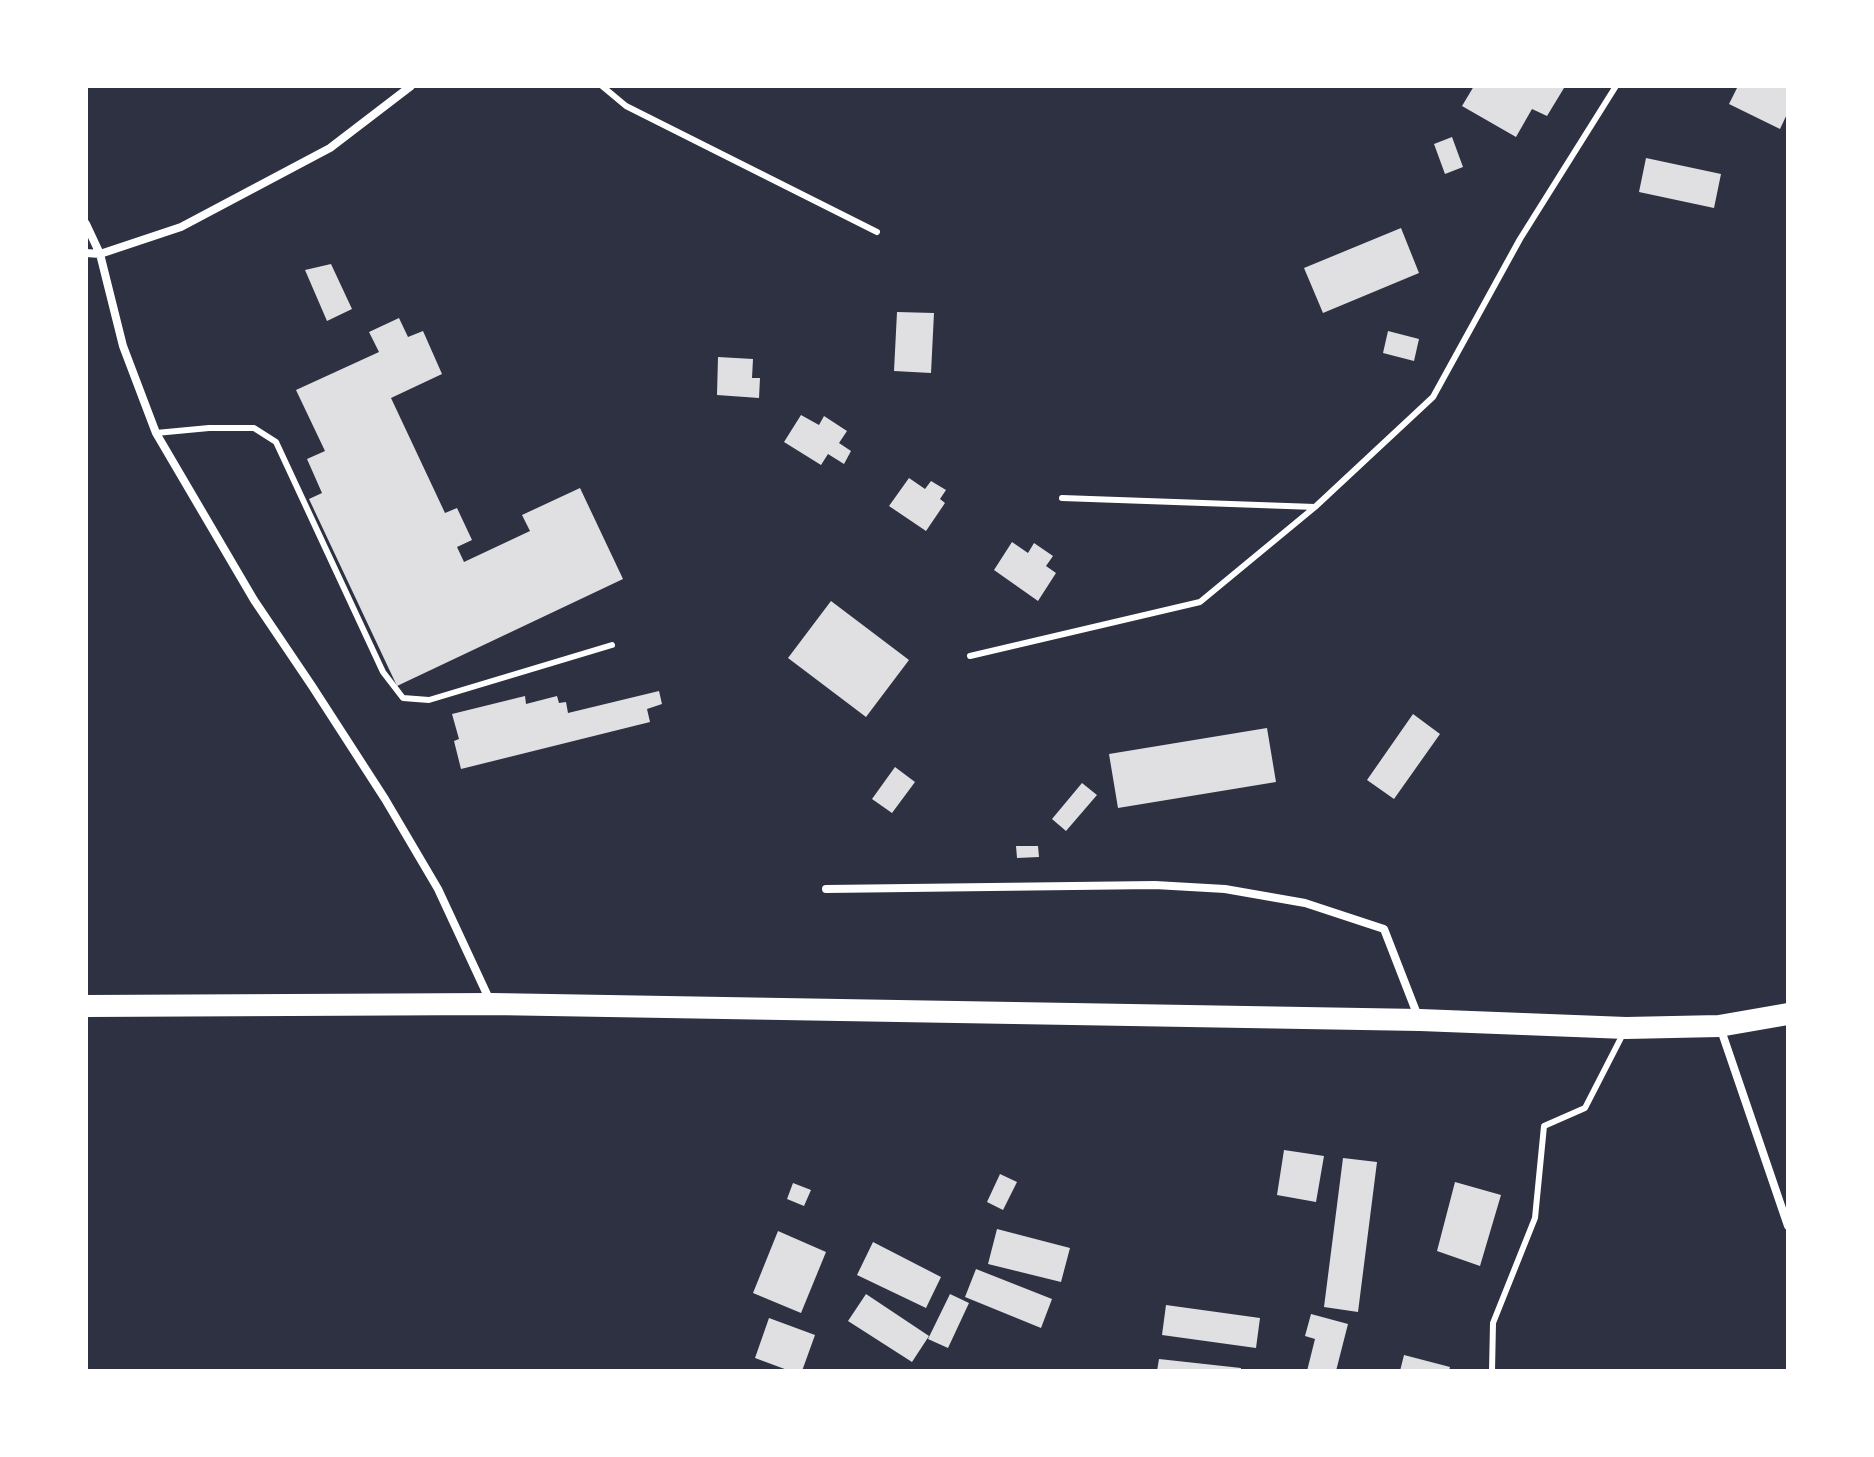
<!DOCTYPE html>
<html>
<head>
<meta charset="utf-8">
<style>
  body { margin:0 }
  #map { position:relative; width:1874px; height:1457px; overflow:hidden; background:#2d3142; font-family:Helvetica,sans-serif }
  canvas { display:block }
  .frame { position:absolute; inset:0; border:88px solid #fff; pointer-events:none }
</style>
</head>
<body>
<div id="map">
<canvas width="1874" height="1457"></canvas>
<div class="frame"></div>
</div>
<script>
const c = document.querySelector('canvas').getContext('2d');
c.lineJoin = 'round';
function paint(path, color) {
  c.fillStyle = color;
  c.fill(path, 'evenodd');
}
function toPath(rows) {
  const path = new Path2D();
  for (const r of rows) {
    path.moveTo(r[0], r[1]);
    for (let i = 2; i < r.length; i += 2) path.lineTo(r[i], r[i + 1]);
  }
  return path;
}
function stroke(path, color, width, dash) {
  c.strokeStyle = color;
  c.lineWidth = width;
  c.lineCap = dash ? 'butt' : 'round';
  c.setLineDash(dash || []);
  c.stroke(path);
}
paint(toPath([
  [1474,86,1561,86,1564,88,1547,116,1532,109,1516,137,1462,106],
  [1738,86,1788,86,1788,112,1780,129,1729,104],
  [1452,137,1463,167,1445,174,1434,144],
  [1646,158,1721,174,1714,208,1639,192],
  [1401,228,1419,273,1323,313,1304,268],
  [331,264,352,309,327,321,305,270],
  [897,312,934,313,931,373,894,371],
  [399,318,408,337,423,331,442,374,391,398,445,513,457,508,472,540,457,547,464,562,530,531,522,515,580,488,623,579,397,686,309,499,322,493,307,459,325,451,296,390,379,352,369,332],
  [1388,331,1419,339,1414,361,1383,353],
  [718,357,753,359,752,378,760,378,759,398,717,395],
  [801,415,819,425,824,416,847,431,839,443,851,451,844,464,828,454,821,465,784,442],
  [909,478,925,489,931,481,946,490,940,499,945,503,926,531,889,506],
  [1012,542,1028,553,1034,543,1053,556,1046,566,1056,573,1038,601,994,570],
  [831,601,909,660,866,717,788,658],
  [659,691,662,704,647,709,650,722,461,769,454,741,459,739,452,714,525,696,526,704,557,696,559,703,566,702,568,713],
  [1413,714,1440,734,1394,799,1367,780],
  [1267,728,1276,782,1118,808,1109,754],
  [895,767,915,782,892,813,872,799],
  [1082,783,1097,795,1066,831,1052,819],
  [1016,846,1038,846,1039,857,1017,858],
  [1284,1150,1324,1156,1316,1202,1277,1195],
  [1343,1158,1377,1162,1358,1312,1324,1307],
  [1000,1174,1017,1182,1003,1210,987,1202],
  [1455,1182,1501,1195,1480,1266,1437,1251],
  [793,1183,811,1190,804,1206,787,1199],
  [997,1229,1070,1248,1061,1282,988,1264],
  [778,1231,826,1252,801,1313,753,1293],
  [873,1242,941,1277,926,1308,857,1275],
  [976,1269,1052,1299,1041,1328,965,1297],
  [866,1294,929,1336,912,1362,848,1321],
  [950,1294,969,1303,948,1348,928,1339],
  [1166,1305,1260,1318,1256,1348,1162,1335],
  [1311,1314,1348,1324,1336,1371,1307,1371,1315,1339,1305,1336],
  [769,1318,815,1335,802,1371,790,1371,755,1358],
  [1404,1355,1450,1367,1449,1371,1400,1371],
  [1159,1359,1241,1368,1241,1371,1157,1371]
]), '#e0e0e3');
stroke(toPath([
  [602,86,626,106,877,232],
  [156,433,209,428,254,428,276,442,383,672,403,698,429,700,612,645],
  [1062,498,1315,507],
  [970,656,1200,602,1315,507,1433,397,1520,239,1616,86],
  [1492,1371,1493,1323,1535,1218,1544,1126,1585,1108,1624,1032]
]), '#fff', 6);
stroke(toPath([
  [86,224,100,254,123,346,156,433,254,600,312,686,385,799,438,889,491,1003],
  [86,253,100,254,181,227,330,148,411,86],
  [826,889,1155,885,1225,889,1305,903,1384,929,1419,1019],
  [1720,1027,1788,1226]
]), '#fff', 8);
stroke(toPath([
  [86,1006,492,1004,1420,1020,1626,1028,1719,1026,1788,1014]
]), '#fff', 22);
</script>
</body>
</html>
